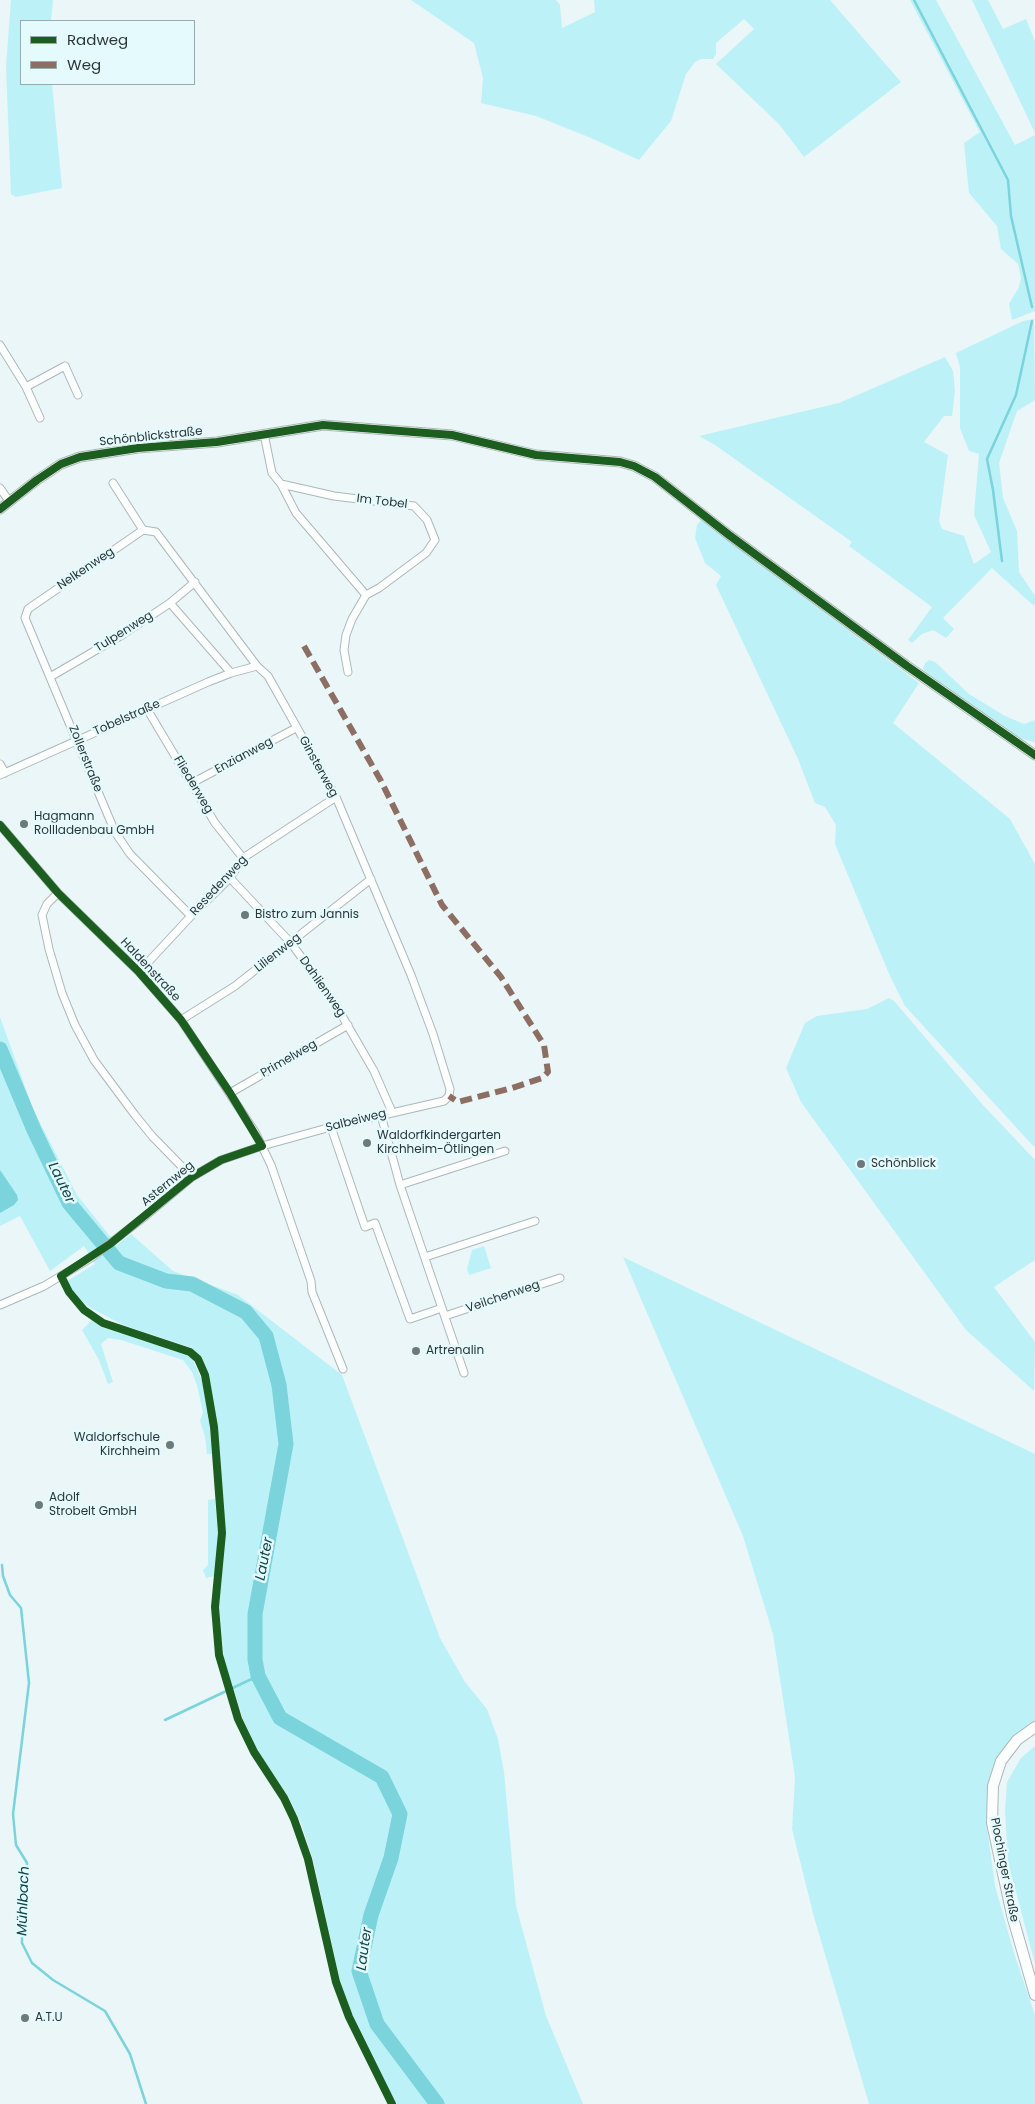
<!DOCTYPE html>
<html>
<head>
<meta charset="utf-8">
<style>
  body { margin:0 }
  #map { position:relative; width:1035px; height:2104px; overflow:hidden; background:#eaf6f7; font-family:Poppins,sans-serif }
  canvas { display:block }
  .legend { position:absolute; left:20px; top:20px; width:175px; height:65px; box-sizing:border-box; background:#e4fafd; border:1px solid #9aabad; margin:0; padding:6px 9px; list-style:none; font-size:15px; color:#2c3536 }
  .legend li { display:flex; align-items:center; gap:10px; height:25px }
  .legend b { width:25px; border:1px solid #9aabad }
</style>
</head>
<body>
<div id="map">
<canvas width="1035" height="2104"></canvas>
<ul class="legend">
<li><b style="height:6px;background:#1b5e20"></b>Radweg</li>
<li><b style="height:6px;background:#8d6e63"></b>Weg</li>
</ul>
</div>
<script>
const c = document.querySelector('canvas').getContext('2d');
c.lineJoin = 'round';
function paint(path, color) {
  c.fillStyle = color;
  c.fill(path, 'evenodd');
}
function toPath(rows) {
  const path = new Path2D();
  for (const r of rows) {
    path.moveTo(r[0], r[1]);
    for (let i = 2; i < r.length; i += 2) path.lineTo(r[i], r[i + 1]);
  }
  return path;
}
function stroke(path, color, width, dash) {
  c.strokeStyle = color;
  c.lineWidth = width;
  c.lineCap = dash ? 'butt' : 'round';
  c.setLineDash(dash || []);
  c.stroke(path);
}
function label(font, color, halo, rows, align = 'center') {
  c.font = font + ' Poppins,sans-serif';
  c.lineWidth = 5;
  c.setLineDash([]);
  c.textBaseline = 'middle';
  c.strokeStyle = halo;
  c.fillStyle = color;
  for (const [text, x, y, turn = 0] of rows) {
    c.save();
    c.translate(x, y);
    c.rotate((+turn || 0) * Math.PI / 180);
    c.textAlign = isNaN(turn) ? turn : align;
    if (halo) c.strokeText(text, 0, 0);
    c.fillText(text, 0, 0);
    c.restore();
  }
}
paint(toPath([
  [11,0,53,0,51,21,21,21,21,84,52,84,62,188,16,197,11,194,6,66],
  [411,0,556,0,560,5,562,28,595,12,594,0,830,0,901,82,804,157,779,124,716,64,754,29,744,19,716,43,716,54,713,59,701,59,695,62,686,74,671,121,639,160,591,138,536,116,481,103,483,78,474,43],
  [910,0,936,0,1015,145,1035,135,1035,311,1012,320,1009,304,1019,287,1021,278,1018,264,1001,249,997,226,969,193,964,143,980,132],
  [972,0,988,0,1003,29,1026,19,1035,41,1035,133],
  [1034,319,1035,400,1017,411,999,463,1003,498,1017,531,1019,572,1035,596,1035,603,1034,606,992,568,943,618,954,629,946,638,933,630,922,634,912,643,908,640,932,607,849,546,852,542,715,445,699,436,839,403,945,357,953,371,955,391,952,416,944,416,924,442,948,455,939,521,942,529,964,536,974,564,991,552,974,515,979,454,969,451,960,428,960,367,956,353,1023,321],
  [701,520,919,683,893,723,1010,819,1035,864,1035,1148,905,1006,890,976,835,844,836,825,825,807,815,803,798,759,716,585,721,576,705,563,695,538,697,525],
  [929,660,935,662,969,694,1005,716,1024,724,1035,720,1035,742,1017,738,930,677,923,669,925,663],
  [889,998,894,1001,983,1105,1035,1160,1035,1260,994,1287,1035,1342,1034,1391,966,1330,801,1102,786,1068,805,1023,817,1016,867,1009],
  [0,1017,33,1109,77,1195,117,1245,131,1234,173,1271,238,1295,342,1375,440,1638,465,1682,487,1709,498,1739,504,1772,516,1906,546,2016,583,2104,397,2104,390,2093,353,2018,340,1981,313,1860,301,1823,288,1796,258,1752,243,1719,224,1659,219,1606,225,1536,219,1444,206,1370,201,1357,192,1348,123,1325,89,1307,67,1289,64,1283,95,1264,84,1246,50,1271,20,1216,0,1226],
  [484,1246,491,1268,469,1275,467,1269,472,1250],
  [623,1257,1035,1454,1035,1722,1014,1736,988,1785,987,1827,995,1886,1014,1953,1035,2015,1035,2104,869,2104,814,1917,792,1829,795,1777,773,1634,743,1536],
  [93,1319,122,1333,180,1351,192,1358,202,1381,208,1412,212,1454,207,1454,205,1437,200,1421,203,1412,197,1385,192,1372,183,1360,121,1340,108,1338,101,1344,113,1382,108,1384,99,1360,82,1330],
  [215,1499,218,1535,215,1576,206,1578,203,1570,208,1565,208,1500],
  [1035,1746,1035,1964,1008,1862,1005,1810,1007,1782,1021,1758]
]), '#bcf2f7');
paint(toPath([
  [0,1170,17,1195,18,1200,14,1205,0,1213]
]), '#7bd3db');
stroke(toPath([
  [914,0,1008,180,1011,216,1032,307],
  [1002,561,993,490,987,459,1016,395,1032,321],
  [2,1565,3,1576,10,1595,21,1608,29,1683,13,1814,16,1845,27,1863,22,1927,22,1943,32,1963,53,1980,105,2011,130,2054,146,2104],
  [165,1720,258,1676]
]), '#7bd3db', 2.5);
stroke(toPath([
  [0,1049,34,1130,69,1203,119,1263,166,1281,192,1284,246,1312,266,1336,279,1385,286,1444,255,1614,255,1659,258,1676,280,1718,382,1777,400,1814,391,1858,371,1915,359,1971,377,2024,437,2104]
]), '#7bd3db', 15);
const minor = toPath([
  [0,345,26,387,40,418],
  [26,387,65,366,78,395],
  [264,434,272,473,281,484,296,513,366,595],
  [281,484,334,496,414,506,427,520,435,540,426,553,379,588,366,595,352,619,346,635,344,650,348,672],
  [0,488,9,501],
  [143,530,28,609,25,618,115,832,130,854,191,916],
  [170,603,231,673],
  [50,677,122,635,170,603,195,582],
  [147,709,215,823,243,858],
  [0,764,5,773],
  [0,775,208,682,231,673,257,666],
  [192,783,296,728],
  [0,825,58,893,139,972,181,1020,255,1132,271,1165,311,1281,312,1292,343,1369],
  [230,878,291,943,334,1002,374,1071,392,1112],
  [58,893,47,904,42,915,49,949,62,993,75,1025,94,1060,135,1115,152,1136,192,1177],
  [139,972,191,916,230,878,243,858,336,797],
  [181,1020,235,986,371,879],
  [230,1093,348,1025],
  [381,1115,400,1185,505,1151],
  [331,1127,365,1227,375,1223,410,1319,442,1308],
  [400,1185,464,1373],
  [425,1257,535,1221],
  [0,1305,44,1286,91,1258,143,1218,192,1177,221,1160,262,1146,331,1127,444,1101,449,1096,450,1089,433,1034,411,975,336,797,268,676,257,666,156,532,143,530,113,483],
  [445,1316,560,1278]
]);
const tertiary = toPath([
  [0,509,37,480,61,464,80,457,138,448,217,442,323,425,452,435,536,455,620,462,634,466,655,477,729,535,907,666,1035,755]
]);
const secondary = toPath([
  [1035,1727,1017,1740,1001,1761,993,1786,992,1823,1012,1915,1035,1995]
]);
stroke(minor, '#aeb7b8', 9);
stroke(tertiary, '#aeb7b8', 11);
stroke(secondary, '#aeb7b8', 12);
stroke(minor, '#fcfefe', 7);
stroke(tertiary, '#fcfefe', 9);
stroke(secondary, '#fcfefe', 10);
stroke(toPath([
  [304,646,381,781,442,905,501,977,544,1045,548,1072,542,1078,512,1088,458,1102,449,1096]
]), '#8d6e63', 6, [12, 6]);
stroke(toPath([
  [0,509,37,480,61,464,80,457,138,448,217,442,323,425,452,435,536,455,620,462,634,466,655,477,729,535,907,666,1035,755],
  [0,825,58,893,139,972,181,1020,230,1093,262,1146,221,1160,192,1177,110,1244,61,1276,69,1292,84,1310,103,1323,190,1352,198,1359,205,1375,214,1427,222,1533,215,1607,219,1655,238,1719,254,1752,284,1798,294,1819,308,1859,336,1982,349,2017,392,2104]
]), '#1b5e20', 8);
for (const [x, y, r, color] of [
  [24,824,5,"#6e797a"],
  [245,915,5,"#6e797a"],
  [367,1143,5,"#6e797a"],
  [861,1164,5,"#6e797a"],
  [416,1351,5,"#6e797a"],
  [170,1445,5,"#6e797a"],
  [39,1505,5,"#6e797a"],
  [25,2018,5,"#6e797a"]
]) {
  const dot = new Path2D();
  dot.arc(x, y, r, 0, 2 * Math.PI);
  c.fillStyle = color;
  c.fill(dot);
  stroke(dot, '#e4fafd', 2);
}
label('12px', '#2c3536', '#e4fafd', [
  ["Schönblickstraße",151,437,-6],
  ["Im Tobel",382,502,7],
  ["Nelkenweg",86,569,-34],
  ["Tulpenweg",124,632,-32],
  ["Tobelstraße",127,718,-24],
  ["Enzianweg",244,756,-28],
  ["Zollerstraße",85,759,68],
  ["Ginsterweg",318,767,61],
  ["Fliederweg",193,785,59],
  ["Resedenweg",219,886,-47],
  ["Lilienweg",278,953,-38],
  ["Haldenstraße",150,970,47],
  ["Dahlienweg",322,987,55],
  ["Primelweg",289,1059,-30],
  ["Salbeiweg",356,1121,-14],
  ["Asternweg",168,1184,-39],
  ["Veilchenweg",503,1297,-19],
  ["Plochinger Straße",1004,1870,79]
]);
label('12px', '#2c3536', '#e4fafd', [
  ["Hagmann",34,817],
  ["Rollladenbau GmbH",34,831],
  ["Bistro zum Jannis",255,915],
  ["Waldorfkindergarten",377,1136],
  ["Kirchheim-Ötlingen",377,1150],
  ["Schönblick",871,1164],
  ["Artrenalin",426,1351],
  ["Waldorfschule",160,1438,"right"],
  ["Kirchheim",160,1452,"right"],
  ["Adolf",49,1498],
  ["Strobelt GmbH",49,1512],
  ["A.T.U",35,2018]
], 'left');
label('italic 14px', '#0f464a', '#e4fafd', [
  ["Lauter",61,1183,64],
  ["Lauter",265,1559,-79],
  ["Mühlbach",24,1901,-88],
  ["Lauter",365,1949,-82]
]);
</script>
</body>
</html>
